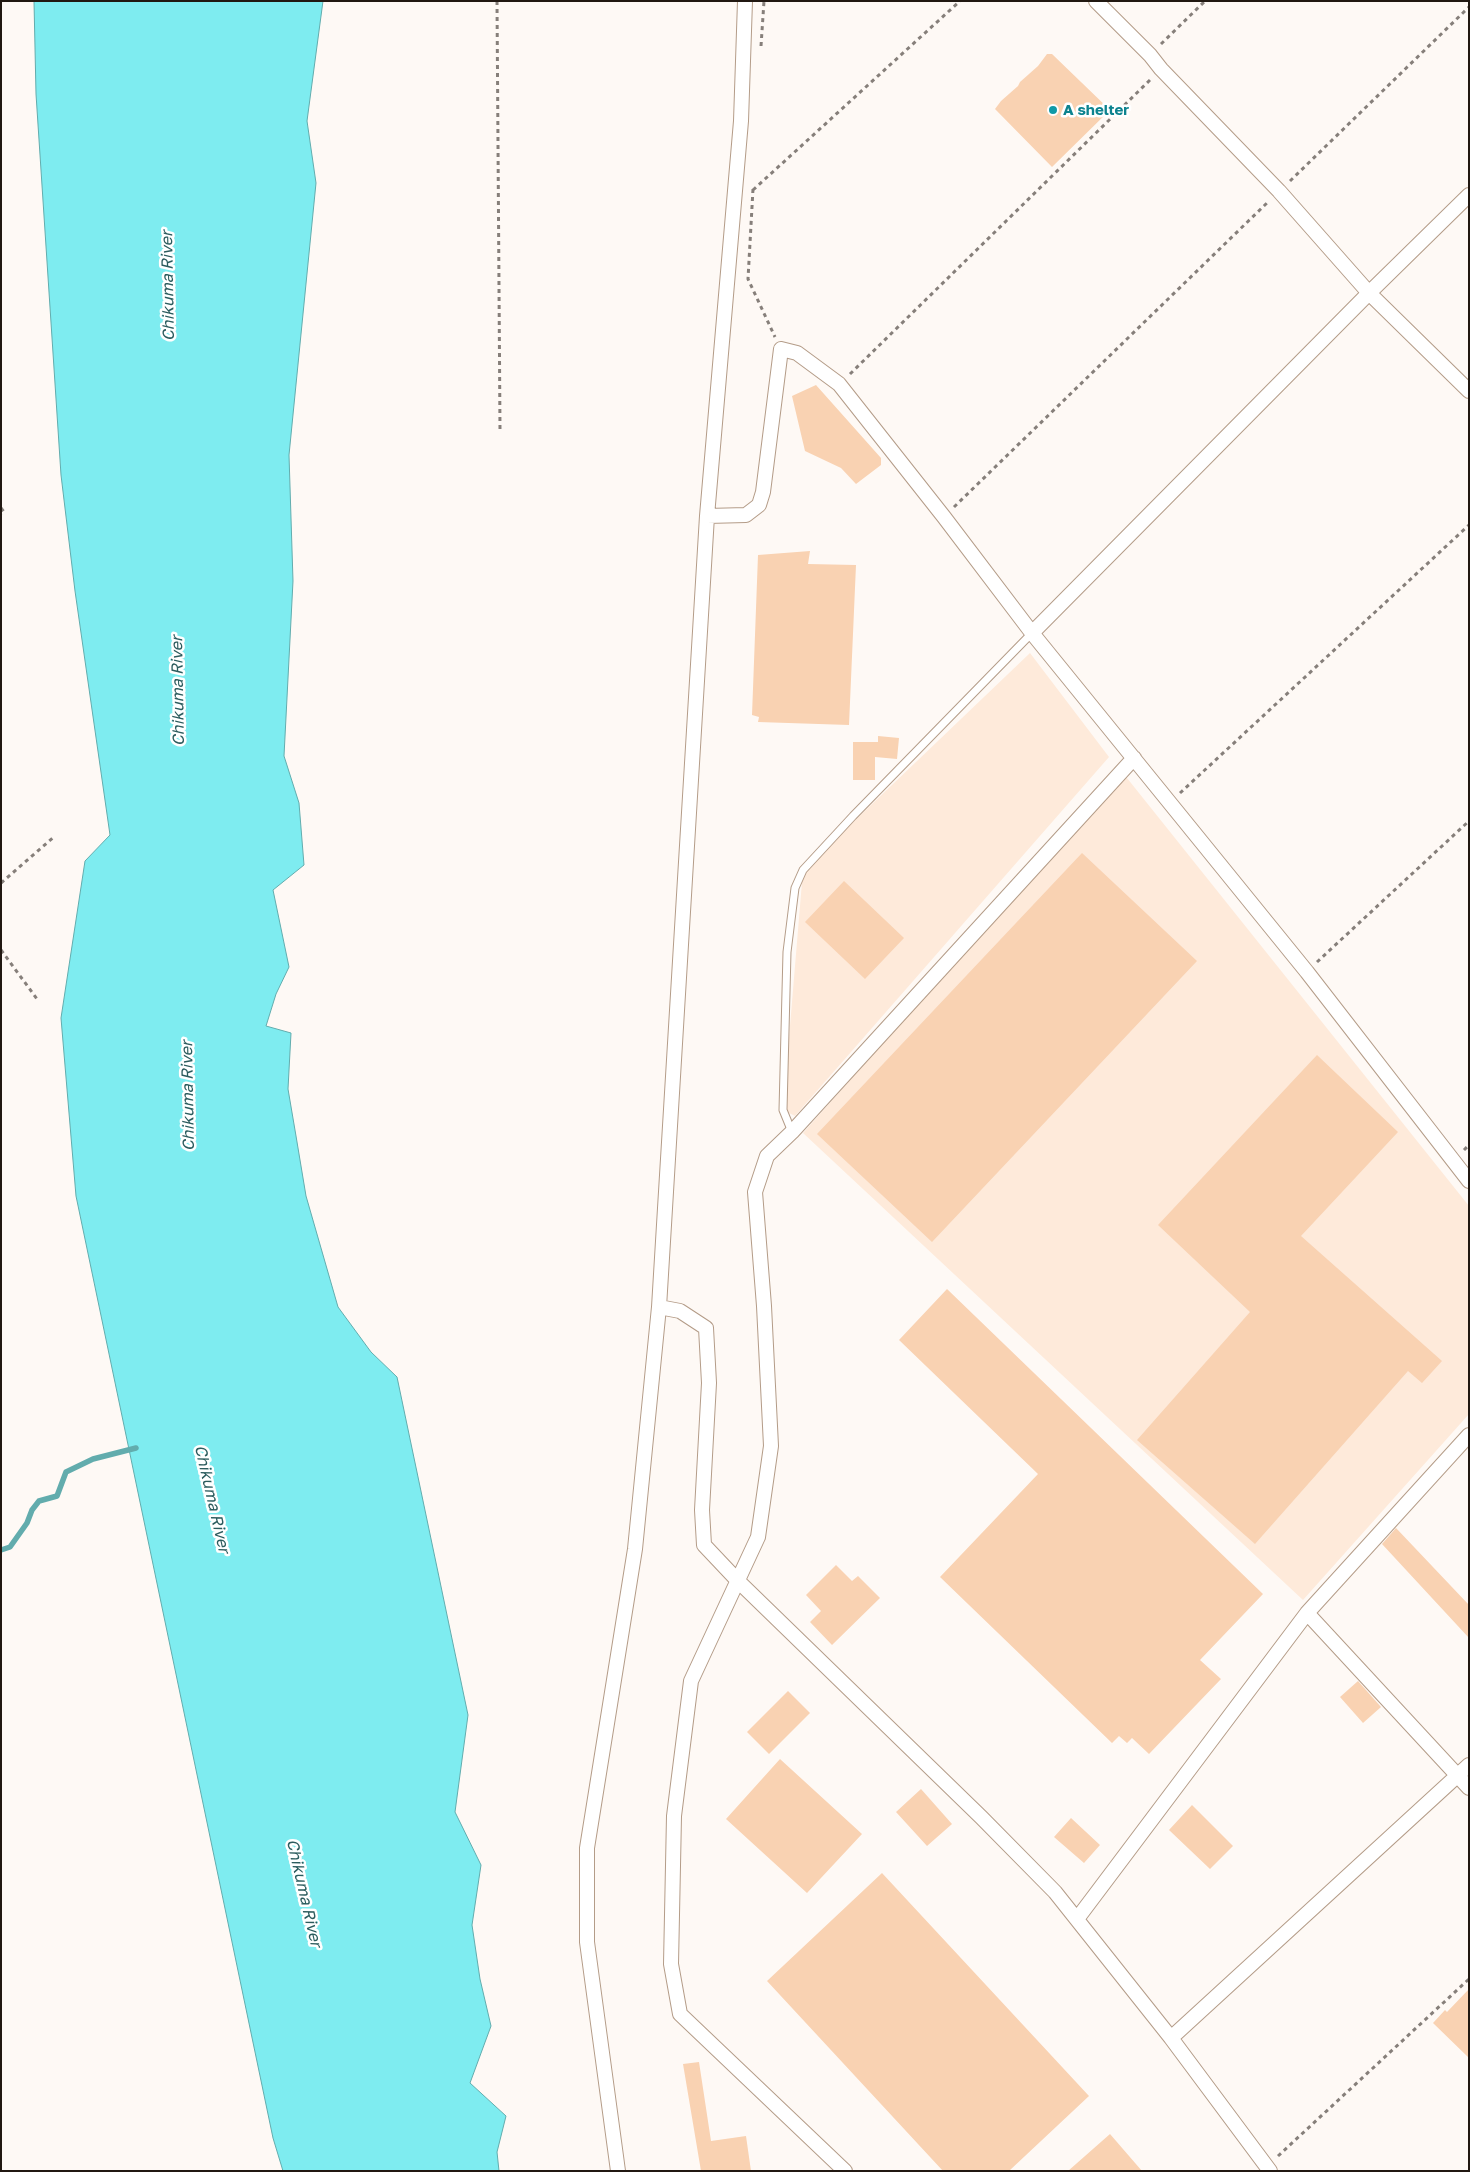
<!DOCTYPE html>
<html>
<head>
<meta charset="utf-8">
<style>
  body { margin:0 }
  #map { position:relative; width:1470px; height:2172px; overflow:hidden; background:#fef9f5; font-family:"Golos Text",sans-serif }
  canvas { display:block }
  .frame { position:absolute; inset:0; border:2px solid #211811; pointer-events:none }
</style>
</head>
<body>
<div id="map">
<canvas width="1470" height="2172"></canvas>
<div class="frame"></div>
</div>
<script>
const c = document.querySelector('canvas').getContext('2d');
c.lineJoin = 'round';
function paint(path, color) {
  c.fillStyle = color;
  c.fill(path, 'evenodd');
}
function toPath(rows) {
  const path = new Path2D();
  for (const r of rows) {
    path.moveTo(r[0], r[1]);
    for (let i = 2; i < r.length; i += 2) path.lineTo(r[i], r[i + 1]);
  }
  return path;
}
function stroke(path, color, width, dash) {
  c.strokeStyle = color;
  c.lineWidth = width;
  c.lineCap = dash ? 'butt' : 'round';
  c.setLineDash(dash || []);
  c.stroke(path);
}
function label(font, color, halo, rows, align = 'center') {
  c.font = font + ' "Golos Text",sans-serif';
  c.lineWidth = 5;
  c.setLineDash([]);
  c.textBaseline = 'middle';
  c.strokeStyle = halo;
  c.fillStyle = color;
  for (const [text, x, y, turn = 0] of rows) {
    c.save();
    c.translate(x, y);
    c.rotate((+turn || 0) * Math.PI / 180);
    c.textAlign = isNaN(turn) ? turn : align;
    if (halo) c.strokeText(text, 0, 0);
    c.fillText(text, 0, 0);
    c.restore();
  }
}
paint(toPath([
  [1030,653,1109,757,795,1116,783,1110,803,870],
  [1123,773,1469,1206,1469,1414,1303,1600,803,1133]
]), '#feeada');
const water = toPath([
  [34,1,323,1,307,121,316,183,289,455,293,581,284,756,299,803,304,865,273,890,289,967,276,994,266,1026,291,1033,288,1089,296,1136,306,1196,338,1307,371,1352,397,1377,468,1715,455,1812,481,1865,472,1925,480,1979,491,2026,470,2083,506,2116,497,2152,499,2171,283,2171,273,2138,76,1196,61,1018,85,861,110,835,75,591,61,475,36,94,34,1]
]);
paint(water, '#7eecf0');
stroke(water, '#62acad', 1);
stroke(toPath([
  [1,1550,10,1547,27,1523,32,1510,39,1501,57,1496,66,1472,93,1459,136,1448]
]), '#62acad', 5.5);
paint(toPath([
  [1047,54,1052,54,1110,110,1052,167,995,109,1001,101,1018,86,1020,82,1038,66],
  [816,385,881,458,881,465,856,484,841,468,805,451,792,396],
  [810,551,808,564,856,565,849,725,758,722,759,717,752,715,758,555],
  [878,736,899,738,897,759,875,757,875,780,853,780,853,742,878,742],
  [1082,853,1197,961,932,1242,817,1134],
  [844,881,904,938,865,979,805,922],
  [1317,1055,1398,1132,1301,1236,1442,1361,1422,1383,1408,1371,1255,1544,1137,1440,1250,1312,1158,1225],
  [947,1289,1263,1594,1200,1660,1221,1679,1149,1754,1132,1738,1127,1743,1119,1736,1112,1743,940,1577,1038,1474,899,1340],
  [1396,1528,1469,1605,1469,1638,1382,1544],
  [836,1565,852,1581,858,1576,880,1598,832,1645,810,1622,821,1611,806,1595],
  [1358,1681,1381,1707,1363,1723,1340,1697],
  [788,1691,810,1713,769,1754,747,1732],
  [780,1759,862,1834,807,1893,726,1819],
  [921,1789,952,1824,927,1846,896,1812],
  [1192,1805,1233,1846,1210,1869,1169,1830],
  [1071,1818,1100,1845,1084,1863,1054,1837],
  [882,1873,1089,2096,1009,2171,943,2171,767,1981],
  [1469,1989,1469,2058,1433,2023,1445,2010,1447,2012],
  [699,2062,711,2141,746,2136,751,2171,701,2171,683,2064],
  [1110,2134,1142,2171,1068,2171]
]), '#f9d2b2');
const lane = toPath([
  [792,1132,783,1110,787,952,795,888,803,870,853,816,1032,633]
]);
const street = toPath([
  [1096,1,1150,55,1161,69,1279,191,1369,293,1469,391],
  [707,516,746,515,759,505,763,492,781,349,797,353,839,384,944,517,1032,633,1307,972,1469,1181],
  [1032,633,1369,293,1469,195],
  [659,1307,680,1311,706,1328,709,1383,702,1510,704,1545,738,1581,981,1817,1055,1892,1171,2038,1270,2171],
  [1307,1613,1469,1788],
  [1077,1919,1307,1613,1469,1435],
  [1171,2038,1469,1765],
  [618,2171,587,1942,587,1848,635,1549,659,1307,707,516,741,121,745,1],
  [845,2171,680,2014,671,1964,674,1816,691,1681,758,1537,771,1446,764,1306,755,1192,767,1156,792,1132,1134,758]
]);
stroke(lane, '#b49c88', 9);
stroke(street, '#b49c88', 16);
stroke(toPath([
  [497,1,500,429],
  [1161,44,1205,1],
  [761,46,764,1],
  [1290,181,1469,7],
  [753,189,748,279,775,337],
  [753,190,960,1],
  [850,374,1151,79],
  [954,507,1269,201],
  [1,508,4,512,1,514],
  [1180,793,1469,525],
  [1,883,55,836],
  [1,950,37,999],
  [1317,962,1469,821],
  [1464,1150,1469,1145],
  [1278,2156,1469,1979]
]), '#867f7a', 3, [4, 4]);
stroke(lane, '#fff', 7);
stroke(street, '#fff', 14);
for (const [x, y, r, color] of [
  [1053,110,5,"#0f9aa8"]
]) {
  const dot = new Path2D();
  dot.arc(x, y, r, 0, 2 * Math.PI);
  c.fillStyle = color;
  c.fill(dot);
  stroke(dot, '#fff', 2);
}
label('bold 15px', '#0d838f', '#fff', [
  ["A shelter",1063,110]
], 'left');
label('italic 16px', '#2c5c5e', '#fff', [
  ["Chikuma River",168,286,-91],
  ["Chikuma River",178,691,-91],
  ["Chikuma River",188,1096,-91],
  ["Chikuma River",212,1499,77],
  ["Chikuma River",304,1893,77]
]);
</script>
</body>
</html>
